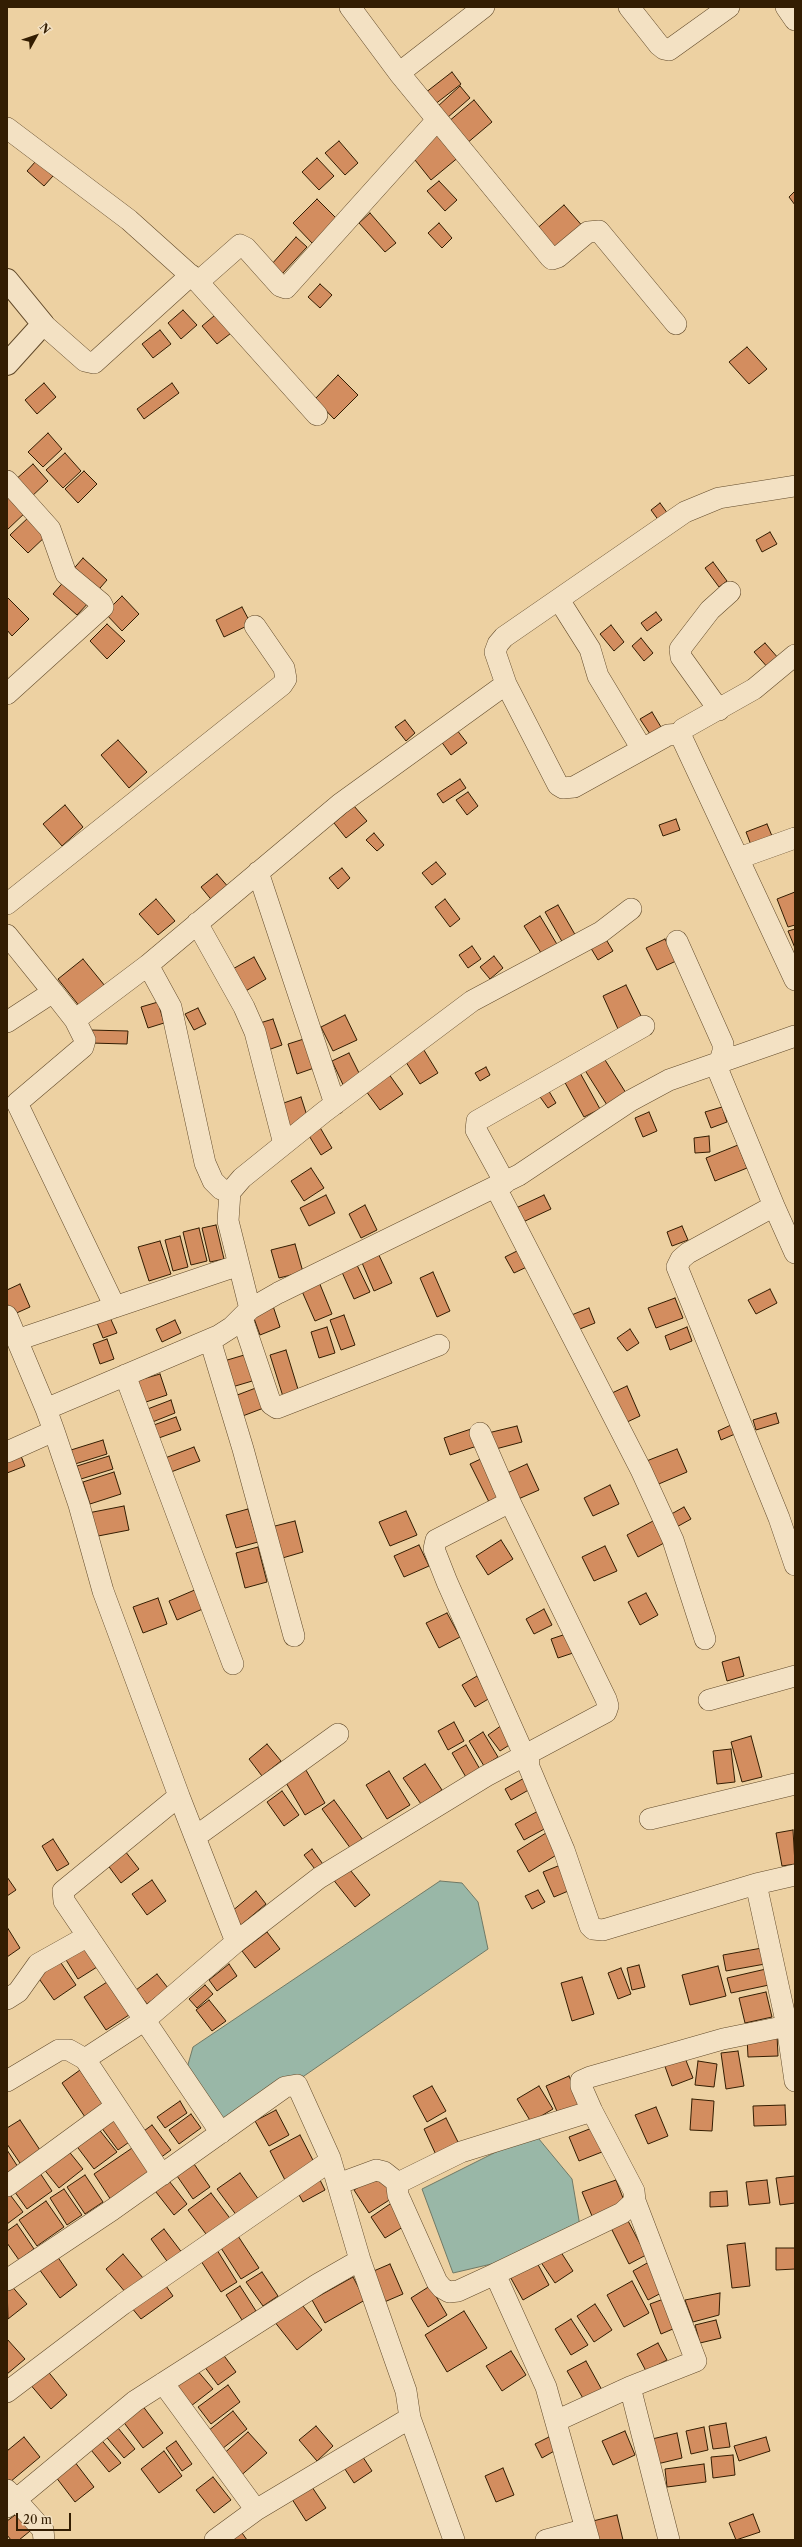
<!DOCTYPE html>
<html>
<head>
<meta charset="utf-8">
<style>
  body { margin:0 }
  #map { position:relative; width:802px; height:2547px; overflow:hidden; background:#edd1a2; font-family:"Libre Caslon Text",serif }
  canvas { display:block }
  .frame { position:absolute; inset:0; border:8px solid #331d02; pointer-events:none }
  .north { position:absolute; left:16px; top:16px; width:40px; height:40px; -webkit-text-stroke:3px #f3e1c3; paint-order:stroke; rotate:50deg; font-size:11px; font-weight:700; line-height:16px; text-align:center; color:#331d02 }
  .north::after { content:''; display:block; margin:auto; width:14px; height:18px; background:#331d02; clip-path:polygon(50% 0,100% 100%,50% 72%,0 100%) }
  .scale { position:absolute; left:16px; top:2513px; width:55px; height:18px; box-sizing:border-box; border:2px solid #331d02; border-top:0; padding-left:5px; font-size:12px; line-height:14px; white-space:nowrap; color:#331d02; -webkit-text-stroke:3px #f3e1c3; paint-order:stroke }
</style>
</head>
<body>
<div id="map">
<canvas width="802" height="2547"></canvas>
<div class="frame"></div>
<div class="north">N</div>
<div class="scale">20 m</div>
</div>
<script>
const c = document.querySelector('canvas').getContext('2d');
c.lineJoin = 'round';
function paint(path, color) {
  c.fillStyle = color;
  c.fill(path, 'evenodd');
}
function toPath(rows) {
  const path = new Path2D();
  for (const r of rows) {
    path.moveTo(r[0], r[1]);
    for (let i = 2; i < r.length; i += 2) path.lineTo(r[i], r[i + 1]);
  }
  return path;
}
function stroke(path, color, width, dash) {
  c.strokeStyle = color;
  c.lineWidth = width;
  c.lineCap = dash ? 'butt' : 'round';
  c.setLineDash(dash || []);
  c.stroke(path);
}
const water = toPath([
  [440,1881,462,1883,478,1902,488,1949,233,2125,215,2111,187,2068,193,2047,440,1881],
  [534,2133,572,2179,581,2232,560,2248,453,2273,422,2189,534,2133]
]);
paint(water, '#99b7a7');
stroke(water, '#707965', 1);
const building = toPath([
  [452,72,461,84,434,105,425,93,452,72],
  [460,86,470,98,447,118,437,107,460,86],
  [474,100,492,122,466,144,448,122,474,100],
  [440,132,460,156,431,180,411,155,440,132],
  [339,141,358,163,345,175,325,153,339,141],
  [317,158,334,176,319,190,302,172,317,158],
  [36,161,53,176,44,186,27,171,36,161],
  [439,181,457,200,445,211,427,191,439,181],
  [795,191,795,205,789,197,795,191],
  [317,199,337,219,312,243,293,223,317,199],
  [564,205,585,229,555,255,534,231,564,205],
  [370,213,396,243,385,252,359,223,370,213],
  [439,223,452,238,442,248,428,233,439,223],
  [296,237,307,247,282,274,271,265,296,237],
  [320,284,332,295,320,308,308,297,320,284],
  [183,310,197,325,181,339,168,323,183,310],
  [220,311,235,330,217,344,202,326,220,311],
  [160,330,171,344,153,358,142,344,160,330],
  [747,347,767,369,749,384,729,362,747,347],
  [338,375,358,395,334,419,315,399,338,375],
  [44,383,56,397,37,414,25,400,44,383],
  [172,383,179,393,144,419,137,409,172,383],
  [48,433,62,449,43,467,28,452,48,433],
  [65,453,81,471,63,488,46,470,65,453],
  [33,464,48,481,29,499,14,481,33,464],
  [84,471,97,484,78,503,65,489,84,471],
  [7,489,27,511,7,530,7,489],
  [660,503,671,518,662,525,651,510,660,503],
  [30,516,48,534,28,553,10,535,30,516],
  [770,532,777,544,762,552,756,540,770,532],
  [83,558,107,580,94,595,70,573,83,558],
  [713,562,727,581,719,587,705,568,713,562],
  [67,578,91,600,77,615,53,594,67,578],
  [122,596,139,614,122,631,105,613,122,596],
  [7,597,29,619,12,636,7,630,7,597],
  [242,607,251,624,224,637,216,620,242,607],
  [656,612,662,620,647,631,641,623,656,612],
  [107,624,125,641,107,659,90,641,107,624],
  [611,625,624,642,614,651,600,634,611,625],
  [641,638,653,653,644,661,632,646,641,638],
  [765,643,779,659,769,669,754,652,765,643],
  [652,712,661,727,650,734,640,719,652,712],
  [405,720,415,733,406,741,395,727,405,720],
  [453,725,467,743,451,755,438,737,453,725],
  [118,740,147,772,129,788,101,755,118,740],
  [460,779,466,788,443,803,437,794,460,779],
  [468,792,478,806,467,815,456,800,468,792],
  [65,805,83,827,62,846,43,824,65,805],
  [354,806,367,821,346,838,334,823,354,806],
  [676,819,680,830,663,836,659,825,676,819],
  [767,824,772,836,751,845,746,832,767,824],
  [374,833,384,845,377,851,366,840,374,833],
  [436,862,446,874,432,885,422,873,436,862],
  [342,868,350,878,338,889,329,878,342,868],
  [217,874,230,889,214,903,201,887,217,874],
  [795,892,795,925,788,927,777,899,795,892],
  [156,899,175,921,158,935,139,914,156,899],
  [445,899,460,919,450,927,435,907,445,899],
  [558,905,577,938,564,945,545,912,558,905],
  [540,916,558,946,543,956,524,926,540,916],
  [795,929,795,948,788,931,795,929],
  [604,936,613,951,598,960,589,945,604,936],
  [665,939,676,961,657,970,646,948,665,939],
  [472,946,481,959,468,968,459,955,472,946],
  [494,956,503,968,490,979,480,967,494,956],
  [254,957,266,979,244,992,231,970,254,957],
  [83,959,105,986,80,1007,58,979,83,959],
  [626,985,642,1018,618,1029,603,996,626,985],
  [158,1002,164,1023,148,1028,141,1007,158,1002],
  [198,1008,206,1024,194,1030,185,1014,198,1008],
  [345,1015,357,1040,333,1051,321,1027,345,1015],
  [273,1019,282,1045,268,1050,260,1023,273,1019],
  [90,1030,128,1031,127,1044,90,1043,90,1030],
  [307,1038,317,1067,297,1074,288,1044,307,1038],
  [422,1047,438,1073,420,1084,404,1059,422,1047],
  [600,1052,626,1093,607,1105,581,1064,600,1052],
  [349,1053,363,1081,345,1089,332,1061,349,1053],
  [486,1067,490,1075,480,1081,475,1073,486,1067],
  [386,1070,403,1094,380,1110,363,1087,386,1070],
  [579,1071,600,1109,584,1117,563,1079,579,1071],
  [547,1088,556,1103,548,1108,538,1094,547,1088],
  [301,1097,309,1122,287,1130,278,1105,301,1097],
  [722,1107,727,1122,711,1128,705,1112,722,1107],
  [649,1112,657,1131,643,1137,635,1118,649,1112],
  [318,1124,332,1148,321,1155,306,1131,318,1124],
  [709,1136,710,1152,695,1153,694,1138,709,1136],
  [738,1145,747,1168,715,1181,706,1158,738,1145],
  [311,1168,324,1188,304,1201,291,1181,311,1168],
  [326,1195,335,1213,309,1226,300,1208,326,1195],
  [544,1195,551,1209,523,1222,516,1208,544,1195],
  [365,1205,377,1230,361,1238,349,1214,365,1205],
  [216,1225,224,1259,210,1262,202,1228,216,1225],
  [682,1226,688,1240,672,1246,667,1232,682,1226],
  [199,1228,207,1261,191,1265,183,1232,199,1228],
  [180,1236,188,1267,173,1271,165,1240,180,1236],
  [160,1241,171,1274,149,1281,138,1247,160,1241],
  [295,1244,303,1272,279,1278,271,1250,295,1244],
  [523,1248,531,1265,514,1273,505,1257,523,1248],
  [377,1251,392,1283,374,1291,360,1258,377,1251],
  [356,1263,370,1292,354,1299,341,1270,356,1263],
  [433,1272,450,1311,437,1317,420,1278,433,1272],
  [319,1282,332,1314,315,1321,301,1289,319,1282],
  [20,1284,30,1307,12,1315,7,1303,7,1290,20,1284],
  [770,1289,777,1303,756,1314,748,1300,770,1289],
  [675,1298,683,1318,656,1328,648,1308,675,1298],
  [273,1306,280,1327,260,1335,252,1313,273,1306],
  [589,1308,595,1323,575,1331,569,1316,589,1308],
  [108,1313,117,1333,103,1338,95,1318,108,1313],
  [344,1315,355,1345,341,1350,330,1320,344,1315],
  [175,1320,181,1333,162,1342,156,1329,175,1320],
  [327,1327,335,1353,319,1358,311,1332,327,1327],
  [687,1327,692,1341,670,1350,665,1336,687,1327],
  [630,1329,639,1343,627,1351,617,1338,630,1329],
  [107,1339,114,1359,100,1364,93,1344,107,1339],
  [286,1350,301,1399,285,1403,270,1355,286,1350],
  [251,1353,259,1379,232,1387,224,1361,251,1353],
  [160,1374,167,1395,143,1403,136,1381,160,1374],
  [261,1386,269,1406,240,1417,232,1397,261,1386],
  [627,1386,640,1416,625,1423,612,1393,627,1386],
  [171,1400,175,1413,150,1423,145,1410,171,1400],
  [776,1413,779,1423,756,1430,753,1420,776,1413],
  [176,1417,181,1430,156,1439,151,1426,176,1417],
  [731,1425,735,1434,721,1440,718,1431,731,1425],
  [517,1426,522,1442,492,1450,488,1433,517,1426],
  [471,1429,477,1446,450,1455,444,1438,471,1429],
  [103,1440,107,1454,75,1464,71,1450,103,1440],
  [194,1447,200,1461,171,1472,165,1458,194,1447],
  [677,1449,687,1472,654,1486,644,1462,677,1449],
  [19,1451,25,1466,7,1473,7,1456,19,1451],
  [109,1456,113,1469,81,1479,77,1466,109,1456],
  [485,1457,506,1499,491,1506,470,1464,485,1457],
  [527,1464,539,1490,516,1500,505,1474,527,1464],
  [114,1472,121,1494,90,1504,83,1482,114,1472],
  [610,1485,619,1504,593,1516,584,1498,610,1485],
  [124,1506,129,1530,93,1537,88,1513,124,1506],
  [684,1507,691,1519,673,1529,666,1517,684,1507],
  [248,1509,258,1542,236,1548,226,1515,248,1509],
  [406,1511,417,1535,390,1546,379,1522,406,1511],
  [295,1521,303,1552,279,1559,271,1527,295,1521],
  [653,1521,664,1543,638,1557,627,1535,653,1521],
  [501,1540,513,1559,488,1575,476,1556,501,1540],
  [419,1545,429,1566,404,1577,394,1556,419,1545],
  [605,1546,617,1571,594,1581,582,1557,605,1546],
  [258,1547,267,1582,245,1588,236,1553,258,1547],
  [197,1589,205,1608,177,1620,169,1601,197,1589],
  [646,1593,658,1615,640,1625,628,1602,646,1593],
  [158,1598,167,1624,143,1633,133,1607,158,1598],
  [544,1609,552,1625,534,1634,526,1619,544,1609],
  [447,1613,460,1637,439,1648,426,1623,447,1613],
  [566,1634,573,1653,558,1658,551,1639,566,1634],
  [739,1657,744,1676,727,1681,722,1662,739,1657],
  [477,1676,490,1698,475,1707,462,1685,477,1676],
  [454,1722,464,1741,448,1750,438,1731,454,1722],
  [502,1725,514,1742,500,1751,488,1735,502,1725],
  [483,1732,498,1757,484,1766,469,1741,483,1732],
  [751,1736,762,1777,742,1782,731,1742,751,1736],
  [267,1744,281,1761,262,1776,249,1759,267,1744],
  [466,1745,481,1771,467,1779,452,1753,466,1745],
  [731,1749,735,1782,717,1784,713,1751,731,1749],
  [425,1764,442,1790,421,1804,403,1778,425,1764],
  [303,1765,325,1803,305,1815,282,1776,303,1765],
  [389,1771,410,1805,387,1819,366,1785,389,1771],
  [526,1777,532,1788,511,1800,505,1789,526,1777],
  [282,1791,299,1815,284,1826,267,1802,282,1791],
  [334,1800,363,1840,351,1849,322,1809,334,1800],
  [538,1811,548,1827,524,1840,515,1824,538,1811],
  [793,1830,795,1864,782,1866,776,1833,793,1830],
  [546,1833,558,1854,529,1872,517,1851,546,1833],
  [53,1839,69,1864,57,1871,42,1846,53,1839],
  [312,1849,325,1867,318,1873,304,1855,312,1849],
  [125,1851,139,1869,121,1883,107,1864,125,1851],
  [563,1864,573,1889,554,1897,543,1872,563,1864],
  [347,1866,370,1895,355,1907,332,1878,347,1866],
  [7,1877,16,1890,7,1896,7,1877],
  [152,1880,166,1901,147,1915,132,1894,152,1880],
  [538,1890,545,1902,532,1909,525,1896,538,1890],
  [256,1891,266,1904,241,1925,231,1912,256,1891],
  [7,1927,20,1948,7,1957,7,1927],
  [267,1932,280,1949,255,1968,242,1951,267,1932],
  [82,1943,97,1967,78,1979,63,1955,82,1943],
  [762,1948,765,1964,726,1971,723,1955,762,1948],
  [57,1957,76,1985,54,2000,35,1973,57,1957],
  [229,1964,237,1976,217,1991,209,1980,229,1964],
  [639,1965,645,1987,632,1990,627,1968,639,1965],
  [718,1966,726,1996,690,2005,682,1975,718,1966],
  [621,1968,631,1994,618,1999,608,1973,621,1968],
  [766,1969,769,1985,731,1993,727,1978,766,1969],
  [157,1974,168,1988,147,2004,136,1990,157,1974],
  [582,1977,594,2014,572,2021,561,1983,582,1977],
  [107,1982,129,2015,106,2030,84,1997,107,1982],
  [205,1985,213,1994,197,2008,189,1999,205,1985],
  [766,1992,772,2017,745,2023,739,1998,766,1992],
  [209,2000,226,2021,212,2031,196,2010,209,2000],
  [777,2035,778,2056,748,2057,747,2037,777,2035],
  [738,2051,744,2086,726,2089,721,2053,738,2051],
  [683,2053,693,2078,672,2086,663,2061,683,2053],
  [698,2061,717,2064,714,2087,695,2085,698,2061],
  [80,2070,103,2105,85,2117,62,2083,80,2070],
  [569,2076,582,2106,559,2116,546,2086,569,2076],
  [432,2086,446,2111,427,2122,413,2096,432,2086],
  [539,2086,553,2109,531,2122,517,2099,539,2086],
  [692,2099,714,2101,712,2131,690,2130,692,2099],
  [180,2101,187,2113,165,2128,157,2117,180,2101],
  [785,2105,786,2125,754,2126,753,2106,785,2105],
  [656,2107,668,2136,648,2144,635,2115,656,2107],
  [276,2110,289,2135,269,2146,255,2121,276,2110],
  [191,2114,201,2128,179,2144,169,2130,191,2114],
  [114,2117,132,2140,118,2150,101,2127,114,2117],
  [446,2118,460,2146,437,2157,424,2129,446,2118],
  [20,2120,42,2153,22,2166,7,2144,7,2128,20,2120],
  [152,2125,171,2150,156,2161,137,2136,152,2125],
  [97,2127,117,2152,94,2169,75,2144,97,2127],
  [592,2128,602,2152,579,2161,569,2137,592,2128],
  [300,2135,316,2166,286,2182,270,2151,300,2135],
  [138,2144,156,2169,111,2200,94,2174,138,2144],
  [67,2149,83,2169,59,2188,43,2168,67,2149],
  [7,2150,18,2167,7,2174,7,2150],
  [192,2161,210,2187,193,2199,175,2173,192,2161],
  [38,2170,52,2191,27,2209,12,2188,38,2170],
  [240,2173,259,2200,237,2216,217,2189,240,2173],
  [317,2174,325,2190,303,2202,294,2186,317,2174],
  [379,2174,394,2197,369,2213,354,2190,379,2174],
  [85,2175,103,2202,85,2214,67,2187,85,2175],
  [795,2176,795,2203,780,2205,776,2178,795,2176],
  [166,2177,187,2204,174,2215,152,2187,166,2177],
  [616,2180,625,2203,592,2216,582,2192,616,2180],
  [767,2180,770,2203,749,2205,746,2182,767,2180],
  [64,2189,82,2215,67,2225,50,2198,64,2189],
  [727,2191,728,2206,710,2207,710,2192,727,2191],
  [8,2192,23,2212,7,2224,7,2193,8,2192],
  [211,2193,232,2221,209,2238,188,2210,211,2193],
  [46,2201,64,2227,37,2246,19,2220,46,2201],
  [393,2202,408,2224,385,2238,371,2217,393,2202],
  [627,2219,646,2255,629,2264,611,2228,627,2219],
  [17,2224,34,2249,19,2260,7,2243,7,2231,17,2224],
  [164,2229,183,2254,169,2264,151,2239,164,2229],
  [238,2236,259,2268,241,2279,221,2248,238,2236],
  [745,2243,750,2286,732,2288,727,2245,745,2243],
  [557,2246,573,2271,555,2283,538,2258,557,2246],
  [776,2248,795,2248,795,2269,776,2270,776,2248],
  [217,2250,237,2282,221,2292,201,2261,217,2250],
  [123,2254,143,2278,126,2293,106,2269,123,2254],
  [57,2256,77,2285,60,2298,39,2269,57,2256],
  [535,2259,549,2285,523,2300,508,2273,535,2259],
  [649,2262,665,2291,648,2300,633,2271,649,2262],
  [390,2264,403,2294,382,2303,369,2273,390,2264],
  [262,2272,278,2296,263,2306,246,2282,262,2272],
  [353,2277,365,2300,325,2323,312,2300,353,2277],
  [632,2281,649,2313,624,2327,607,2295,632,2281],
  [164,2283,173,2296,141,2319,131,2307,164,2283],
  [10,2284,27,2304,8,2319,7,2287,10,2284],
  [240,2286,256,2311,242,2320,226,2295,240,2286],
  [430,2286,447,2315,428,2327,411,2298,430,2286],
  [720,2293,719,2315,693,2322,685,2300,720,2293],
  [669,2297,680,2326,661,2334,650,2304,669,2297],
  [299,2301,322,2330,297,2350,274,2321,299,2301],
  [595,2304,612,2330,594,2342,577,2316,595,2304],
  [464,2311,487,2348,447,2372,425,2335,464,2311],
  [571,2319,588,2345,571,2355,555,2329,571,2319],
  [716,2320,721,2338,700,2343,695,2325,716,2320],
  [7,2339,25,2359,7,2374,7,2339],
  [658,2343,667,2360,646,2371,637,2354,658,2343],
  [511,2351,526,2375,502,2391,486,2366,511,2351],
  [222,2353,236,2372,218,2385,204,2366,222,2353],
  [586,2361,602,2390,584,2400,567,2371,586,2361],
  [46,2369,67,2395,51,2409,29,2383,46,2369],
  [196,2369,213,2389,191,2406,174,2386,196,2369],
  [228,2385,240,2402,211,2424,198,2407,228,2385],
  [142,2405,163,2433,143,2448,122,2420,142,2405],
  [233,2411,247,2429,217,2453,203,2435,233,2411],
  [114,2423,135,2449,124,2458,103,2433,114,2423],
  [726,2423,730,2447,713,2449,709,2426,726,2423],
  [316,2426,333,2446,317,2461,299,2440,316,2426],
  [704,2427,708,2450,691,2454,686,2431,704,2427],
  [625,2431,635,2455,613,2465,602,2441,625,2431],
  [248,2432,267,2453,238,2478,220,2457,248,2432],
  [677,2433,682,2458,653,2465,648,2440,677,2433],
  [98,2436,121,2463,109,2472,87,2445,98,2436],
  [24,2437,40,2457,10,2482,7,2478,7,2451,24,2437],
  [549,2437,556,2450,542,2458,535,2444,549,2437],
  [766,2437,770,2451,739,2461,734,2446,766,2437],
  [176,2441,192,2464,182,2471,166,2448,176,2441],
  [164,2451,182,2476,159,2493,141,2469,164,2451],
  [359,2451,372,2471,354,2483,341,2463,359,2451],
  [733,2455,735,2475,713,2478,711,2457,733,2455],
  [71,2457,94,2487,75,2502,52,2472,71,2457],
  [704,2464,706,2482,667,2487,665,2469,704,2464],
  [503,2468,514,2495,496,2502,485,2476,503,2468],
  [213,2477,231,2500,214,2513,196,2490,213,2477],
  [310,2484,326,2508,306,2521,290,2496,310,2484],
  [22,2510,35,2527,19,2540,11,2540,7,2535,7,2521,22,2510],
  [753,2514,760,2532,736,2540,729,2523,753,2514],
  [617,2515,623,2540,598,2540,593,2521,617,2515],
  [240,2530,247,2540,225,2540,240,2530]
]);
paint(building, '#d38d5f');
stroke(building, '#331d02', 1);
const minor = toPath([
  [350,7,399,73],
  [484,7,399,73,550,257,552,259,558,257,588,232,599,231,676,324],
  [629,7,659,45,664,49,669,50,729,7],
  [786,7,795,20],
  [7,128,129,220,198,282,240,245,246,248,280,286,286,288,437,120],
  [198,282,317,415],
  [43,324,85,361,94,363,191,275],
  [7,481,50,529,66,574,101,603,103,607,7,694],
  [559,600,590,649,598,676,642,749],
  [506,684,558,785,563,788,574,787,668,735,680,734,795,980],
  [719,710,681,657,680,649,710,610,730,592],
  [680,734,683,729,754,689,795,655],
  [739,858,795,838],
  [258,872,335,1104],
  [7,904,282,685,286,679,284,668,255,626],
  [197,923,244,1007,255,1032,284,1144],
  [7,935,53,992],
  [677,941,723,1044,723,1051,718,1068,720,1075,774,1206,688,1253,681,1259,677,1267,779,1518,795,1565],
  [148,965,171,1007,205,1163,213,1181,221,1189,230,1192],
  [75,1020,85,1040,83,1047,17,1103,115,1307],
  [7,1022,53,992,75,1020,148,965,340,804,506,684,495,652,498,644,504,637,685,512,719,498,795,486],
  [505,1183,476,1130,477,1121,644,1026],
  [496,1188,641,1470,673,1540,705,1639],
  [774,1206,795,1253],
  [250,1309,228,1221,230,1192,242,1178,324,1112,472,1001,601,932,631,909],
  [7,1316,46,1409],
  [242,1318,271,1404,277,1408,439,1345],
  [17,1340,239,1265],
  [210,1340,243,1449,294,1636],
  [125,1375,233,1664],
  [54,1431,79,1505,103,1591,179,1796],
  [480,1433,510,1502,436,1540,434,1549,447,1582,521,1748,528,1754,529,1767,564,1850,590,1926,593,1929,603,1930,756,1884],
  [7,1452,54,1431,46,1409,218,1336,232,1327,250,1309,278,1293,519,1175,630,1101,669,1080,795,1036],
  [709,1700,795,1676],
  [650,1819,795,1784],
  [195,1837,338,1734],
  [7,1999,18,1992,38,1964,88,1936],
  [787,2026,795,2081],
  [7,2081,59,2050,69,2050,85,2059],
  [221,2133,64,1901,63,1891,179,1796,236,1942],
  [162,2175,85,2059,145,2020,236,1942,319,1878,486,1776,606,1712,608,1706,606,1699,510,1502],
  [338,2184,376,2170,384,2172,398,2183],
  [7,2186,115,2107],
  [495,2274,622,2213,635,2201,634,2191,592,2111,581,2086,581,2081,590,2077,723,2039,787,2026,756,1884,795,1875],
  [7,2280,112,2210,285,2087,297,2085,330,2158,360,2260,406,2391,410,2418,256,2510,215,2540],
  [163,2383,256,2510],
  [630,2387,669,2540],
  [7,2392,123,2304,330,2161],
  [410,2418,454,2540],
  [556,2421,630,2387,696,2361,635,2201],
  [7,2490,43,2530,44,2540],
  [7,2507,135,2401,318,2284,360,2260],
  [546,2540,586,2529],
  [589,2540,546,2387,495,2274,458,2291,449,2292,442,2288,437,2282,398,2195,397,2187,398,2183,461,2152,592,2111]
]);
const tertiary = toPath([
  [7,280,43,324,7,364]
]);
stroke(minor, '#624a2a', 22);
stroke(tertiary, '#624a2a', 24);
stroke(minor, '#f3e1c3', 21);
stroke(tertiary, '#f3e1c3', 22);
</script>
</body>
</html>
